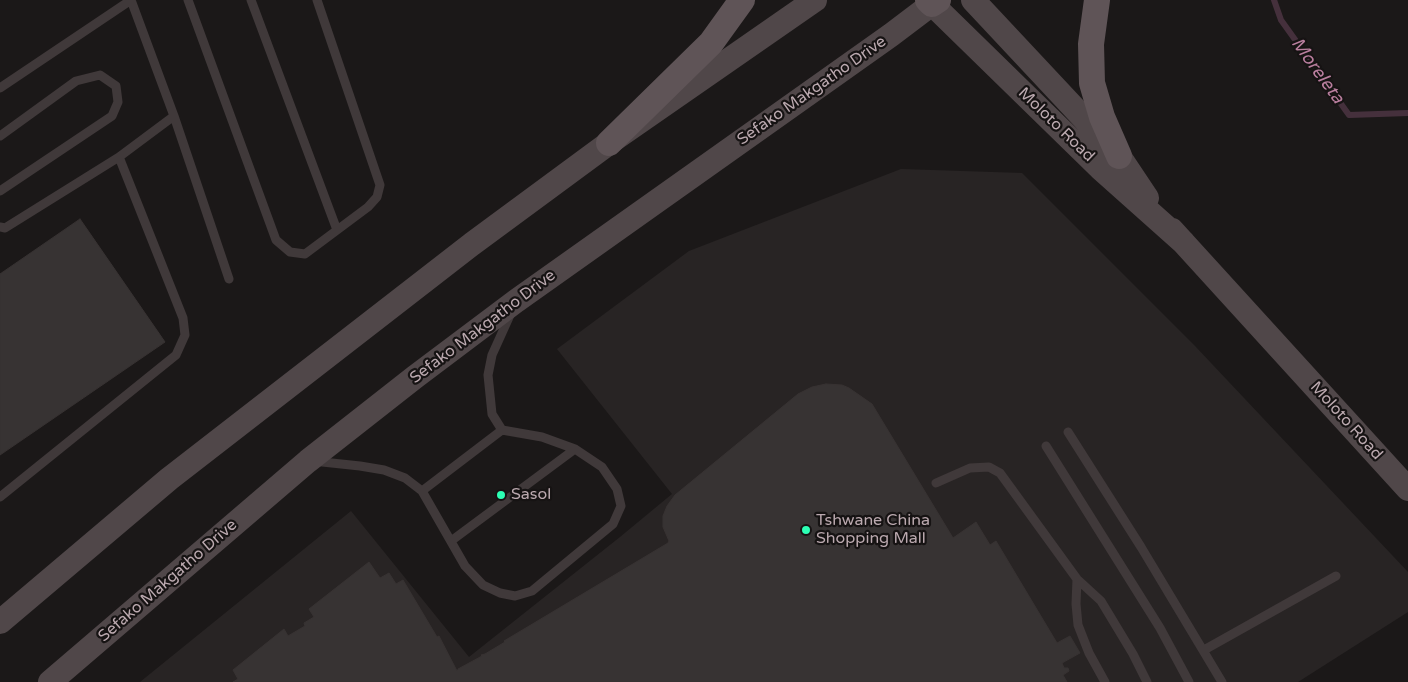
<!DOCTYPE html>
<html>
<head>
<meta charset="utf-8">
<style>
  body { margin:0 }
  canvas { display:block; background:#1b1818 }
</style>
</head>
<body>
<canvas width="1408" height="682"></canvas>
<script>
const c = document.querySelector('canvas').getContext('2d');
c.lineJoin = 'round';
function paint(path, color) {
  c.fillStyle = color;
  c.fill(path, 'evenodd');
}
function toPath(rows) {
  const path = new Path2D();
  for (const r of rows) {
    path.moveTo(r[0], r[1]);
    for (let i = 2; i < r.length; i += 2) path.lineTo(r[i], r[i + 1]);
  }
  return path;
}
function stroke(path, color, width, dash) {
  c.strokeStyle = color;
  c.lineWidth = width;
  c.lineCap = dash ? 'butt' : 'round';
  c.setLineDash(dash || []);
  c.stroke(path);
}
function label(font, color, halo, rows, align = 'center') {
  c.font = font + ' "Varela Round",sans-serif';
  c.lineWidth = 4.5;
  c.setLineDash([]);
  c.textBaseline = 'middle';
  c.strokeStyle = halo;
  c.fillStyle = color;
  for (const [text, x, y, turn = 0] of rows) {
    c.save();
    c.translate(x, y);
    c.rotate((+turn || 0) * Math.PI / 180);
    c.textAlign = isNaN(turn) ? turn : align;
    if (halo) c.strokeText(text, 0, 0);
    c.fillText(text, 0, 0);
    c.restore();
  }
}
paint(toPath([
  [901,169,1022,173,1195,346,1408,572,1408,612,1298,682,140,682,351,511,469,657,620,537,672,494,557,349,689,251]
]), '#282424');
stroke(toPath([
  [1274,0,1281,20,1349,115,1408,113]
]), '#45303c', 6);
const building = toPath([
  [80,219,165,342,0,455,0,274,80,219],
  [826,384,842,385,849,388,872,404,953,538,976,522,990,545,996,541,1057,643,1070,636,1080,653,1062,663,1064,668,1068,668,1069,671,1063,675,1067,682,233,682,238,679,233,670,284,629,288,636,305,626,304,623,314,617,309,609,369,562,380,578,389,573,396,584,403,580,437,637,439,636,457,671,458,670,458,669,482,656,481,655,485,654,505,642,504,641,668,543,669,541,663,527,663,516,667,506,675,495,798,394,812,387,826,384]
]);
paint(building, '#373333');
stroke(building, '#373232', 1);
stroke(toPath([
  [188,0,276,240,290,252,305,254,368,207,377,197,380,185,317,0],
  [251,0,337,230],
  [0,88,131,0],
  [174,116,229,279],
  [0,136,76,81,100,75,116,86,118,102,112,116,0,191],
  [0,227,5,228,119,157,174,116,131,0],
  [1068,432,1141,547,1222,682],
  [1046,446,1160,628,1189,682],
  [313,461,360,466,384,470,405,478,422,491,502,430,492,414,488,375,492,355,511,313],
  [936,483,970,468,989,467,1000,473,1077,579,1101,601,1133,654,1147,682],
  [422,491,465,566,483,585,500,593,515,596,532,591,613,524,621,506,617,489,602,467,575,449,542,437,502,430],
  [0,497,176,355,185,335,183,318,119,157],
  [451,541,575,449],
  [1077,579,1076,604,1078,625,1089,653,1105,682],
  [1204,650,1336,576]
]), '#40393a', 9);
stroke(toPath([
  [973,0,1119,156,1147,198],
  [1172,230,1408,489],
  [0,622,169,479,472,244,609,143,815,0],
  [50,682,308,461,415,377,516,301,891,35,932,4,1100,168,1183,242]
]), '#504749', 24);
stroke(toPath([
  [928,0,932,4,938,0],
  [1097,0,1091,44,1092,83,1102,117,1119,156],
  [609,143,711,43,742,0]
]), '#5f5457', 26);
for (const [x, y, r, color] of [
  [501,495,5,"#2cffb4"],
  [806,530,5,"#2cffb4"]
]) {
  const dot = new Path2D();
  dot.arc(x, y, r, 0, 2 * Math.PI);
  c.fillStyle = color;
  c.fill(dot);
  stroke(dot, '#161313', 2);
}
label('16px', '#bba9af', '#161313', [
  ["Sefako Makgatho Drive",812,91,-35],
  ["Moloto Road",1056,125,44],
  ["Sefako Makgatho Drive",483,327,-37],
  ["Moloto Road",1346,421,48],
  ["Sefako Makgatho Drive",168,581,-41]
]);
label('16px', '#bba9af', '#161313', [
  ["Sasol",511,495],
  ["Tshwane China",816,521],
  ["Shopping Mall",816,539]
], 'left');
label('italic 18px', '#b97e9e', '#161313', [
  ["Moreleta",1317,71,54]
]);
</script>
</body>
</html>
